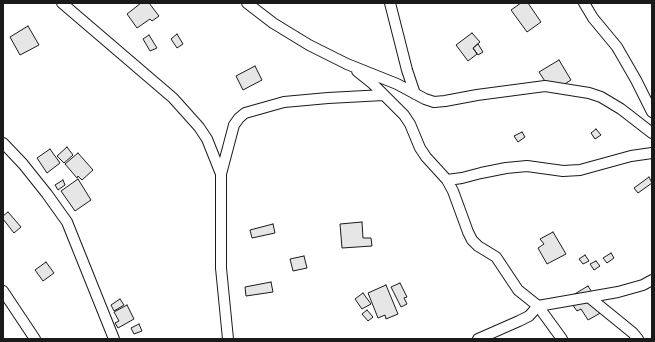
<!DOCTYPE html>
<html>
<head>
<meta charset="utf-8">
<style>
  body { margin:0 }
  #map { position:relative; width:655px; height:342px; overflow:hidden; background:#fff; font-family:"PT Sans",sans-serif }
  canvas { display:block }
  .frame { position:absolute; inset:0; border:4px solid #1a1a1a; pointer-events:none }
</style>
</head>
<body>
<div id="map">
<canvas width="655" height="342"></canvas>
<div class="frame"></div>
</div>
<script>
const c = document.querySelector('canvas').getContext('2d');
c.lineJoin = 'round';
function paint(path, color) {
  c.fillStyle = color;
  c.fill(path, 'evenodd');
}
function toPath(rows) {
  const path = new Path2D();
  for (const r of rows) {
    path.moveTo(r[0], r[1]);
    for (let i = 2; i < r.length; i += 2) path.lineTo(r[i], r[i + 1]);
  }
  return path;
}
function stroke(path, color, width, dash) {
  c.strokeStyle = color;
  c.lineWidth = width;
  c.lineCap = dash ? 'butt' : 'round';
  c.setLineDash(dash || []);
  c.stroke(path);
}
const building = toPath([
  [141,3,149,3,159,16,152,21,150,19,137,28,127,14,141,3],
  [521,3,528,3,541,22,527,32,511,10,521,3],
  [28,26,39,45,20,55,10,37,28,26],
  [472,33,480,42,473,48,477,54,468,61,456,45,472,33],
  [177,34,183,44,177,48,171,39,177,34],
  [149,35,157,48,150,51,143,39,149,35],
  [478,44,483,52,478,55,473,48,478,44],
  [559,60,571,80,552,92,539,72,559,60],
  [255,66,262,80,243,90,236,76,255,66],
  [596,129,601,135,595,139,591,133,596,129],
  [522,132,525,137,518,142,514,136,522,132],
  [67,147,73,155,64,163,57,156,67,147],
  [50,149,60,163,47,173,37,158,50,149],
  [78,153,93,170,82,180,78,176,77,178,65,164,78,153],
  [649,177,652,183,638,193,634,188,649,177],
  [78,179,91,200,75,211,61,191,78,179],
  [63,180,65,185,58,190,55,185,63,180],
  [8,212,21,227,14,233,3,219,3,216,8,212],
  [362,222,363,238,371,238,372,246,342,248,340,224,362,222],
  [273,224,275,233,252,238,250,230,273,224],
  [553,232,566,254,547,264,538,248,544,244,540,239,553,232],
  [611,253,614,258,607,263,603,258,611,253],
  [585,255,589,261,583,264,579,259,585,255],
  [304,256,307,268,293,271,290,259,304,256],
  [596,261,600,266,594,270,590,264,596,261],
  [46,262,54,273,43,281,35,270,46,262],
  [271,282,273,292,246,296,245,287,271,282],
  [400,283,407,297,404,298,407,304,401,307,391,287,400,283],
  [386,285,398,314,386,319,385,315,378,318,368,293,386,285],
  [588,286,604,311,588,320,581,309,577,311,572,304,573,295,588,286],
  [363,293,371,304,362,309,355,299,363,293],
  [120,299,124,305,114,311,111,305,120,299],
  [127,305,134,319,118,328,115,323,119,321,114,312,127,305],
  [367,310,373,317,368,321,362,314,367,310],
  [139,324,142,331,134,334,131,328,139,324]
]);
paint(building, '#e6e6e6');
stroke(building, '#1a1a1a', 1);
const street = toPath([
  [62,3,173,98,199,127,207,139,221,174],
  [247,3,273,23,309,45,347,64,397,84,425,99,434,102,445,101,477,95,545,86,589,93,601,97,621,109,652,133],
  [390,3,407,70,415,94],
  [584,3,593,18,617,47,636,80,652,112],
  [357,71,372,83,404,115,410,124,420,148,426,157,447,180,453,191,468,232,472,240,478,246,496,257,518,290,538,306,562,339],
  [3,143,23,164,47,194,67,222,114,339],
  [447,180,462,178,481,173,506,168,527,166,563,171,580,170,631,156,652,153],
  [3,291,35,339],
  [590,298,633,333,638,339],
  [228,339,221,268,221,174,234,125,239,118,245,113,284,102,328,98,384,95],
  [478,339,519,321,529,316,538,306,618,292,643,285,652,280]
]);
stroke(street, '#1a1a1a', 12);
stroke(street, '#fff', 10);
</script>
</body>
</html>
